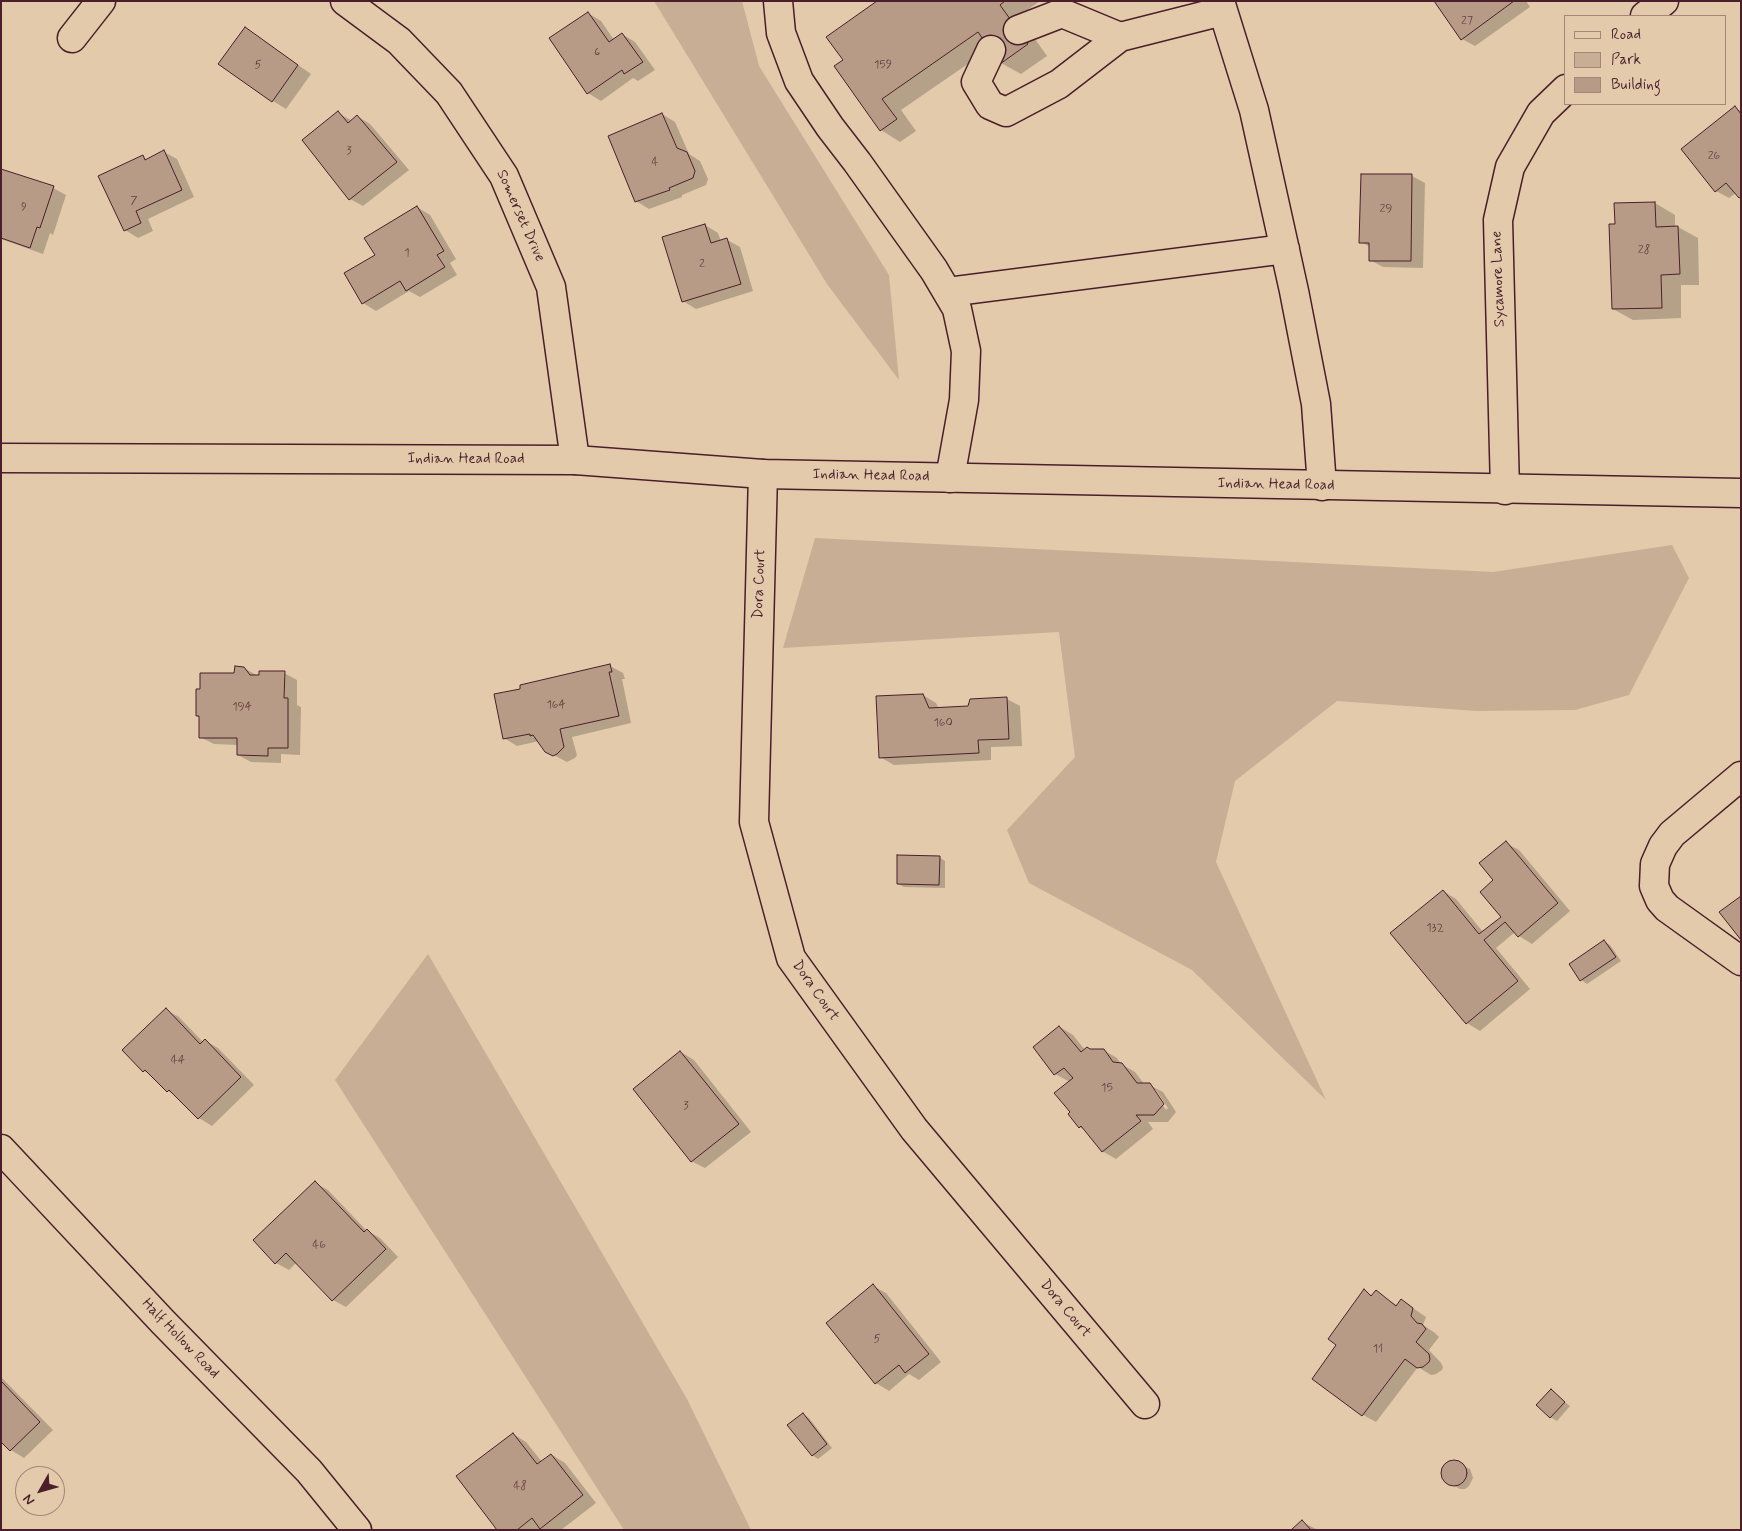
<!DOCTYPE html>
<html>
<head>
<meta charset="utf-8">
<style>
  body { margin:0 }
  #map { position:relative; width:1742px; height:1531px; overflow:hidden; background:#e2caab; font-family:Mynerve,sans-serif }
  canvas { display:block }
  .frame { position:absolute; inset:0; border:2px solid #4a1f2b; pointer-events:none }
  .legend { position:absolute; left:1564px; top:15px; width:162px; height:90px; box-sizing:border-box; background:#e2caab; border:1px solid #a58678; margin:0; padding:6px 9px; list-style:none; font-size:15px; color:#4a1f2b }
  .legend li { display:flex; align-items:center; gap:10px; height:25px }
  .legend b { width:25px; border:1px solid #a58678 }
  .north { position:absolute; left:15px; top:1466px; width:50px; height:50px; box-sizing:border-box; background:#e2caab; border:1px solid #a58678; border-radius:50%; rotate:232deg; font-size:14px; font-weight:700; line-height:20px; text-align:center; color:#4a1f2b }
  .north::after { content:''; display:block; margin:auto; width:18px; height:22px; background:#4a1f2b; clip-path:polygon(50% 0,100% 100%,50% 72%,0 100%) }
</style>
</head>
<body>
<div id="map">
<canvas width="1742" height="1531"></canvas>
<div class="frame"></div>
<ul class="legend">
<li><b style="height:6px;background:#e2caab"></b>Road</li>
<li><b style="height:14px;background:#c9ae96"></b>Park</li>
<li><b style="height:14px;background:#b89b87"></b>Building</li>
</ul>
<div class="north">N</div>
</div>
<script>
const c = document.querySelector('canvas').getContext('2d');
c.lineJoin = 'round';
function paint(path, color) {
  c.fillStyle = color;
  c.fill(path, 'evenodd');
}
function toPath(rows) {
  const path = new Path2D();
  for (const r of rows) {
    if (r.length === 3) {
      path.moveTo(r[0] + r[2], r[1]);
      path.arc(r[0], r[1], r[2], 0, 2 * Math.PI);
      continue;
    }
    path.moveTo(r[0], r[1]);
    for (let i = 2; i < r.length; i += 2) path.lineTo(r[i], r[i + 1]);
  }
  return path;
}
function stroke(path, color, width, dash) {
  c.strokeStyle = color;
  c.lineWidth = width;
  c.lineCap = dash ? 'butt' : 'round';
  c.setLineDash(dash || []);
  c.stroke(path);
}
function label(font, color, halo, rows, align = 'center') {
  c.font = font + ' Mynerve,sans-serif';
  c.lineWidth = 4;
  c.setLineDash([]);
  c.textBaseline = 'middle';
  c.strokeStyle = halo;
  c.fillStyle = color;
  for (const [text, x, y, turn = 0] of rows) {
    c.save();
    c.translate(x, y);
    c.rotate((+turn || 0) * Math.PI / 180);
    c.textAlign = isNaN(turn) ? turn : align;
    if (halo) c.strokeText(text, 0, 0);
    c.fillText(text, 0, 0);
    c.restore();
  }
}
paint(toPath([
  [654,1,742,1,759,66,889,275,899,380,827,284],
  [815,538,1493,572,1672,545,1689,578,1629,695,1575,710,1477,711,1337,701,1235,781,1216,862,1326,1100,1192,970,1029,883,1007,830,1075,757,1059,632,783,648],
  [428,954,687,1399,751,1530,624,1530,335,1080]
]), '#c9ae96');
paint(toPath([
  [879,1,1040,1,1019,16,1047,56,1021,74,1001,63,991,48,901,110,916,131,900,142,881,130,844,60],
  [1436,1,1526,1,1530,7,1475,46,1462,39],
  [588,13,601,21,614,40,622,34,635,42,655,70,638,81,633,78,601,101,588,93],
  [245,28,311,74,286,109,273,101],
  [1735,108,1741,111,1741,198,1736,193,1729,198,1716,191],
  [338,113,351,120,357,116,370,124,409,170,363,206,350,199],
  [662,114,675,122,689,154,700,161,708,179,706,185,682,195,682,197,649,209,636,201],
  [164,152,177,159,194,197,148,219,153,231,138,238,125,230,143,157,148,160],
  [1,170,53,188,66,195,53,235,50,233,43,254,1,239],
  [1362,175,1412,176,1425,183,1423,268,1383,267,1370,260,1370,247,1361,242],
  [1655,203,1675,215,1675,227,1678,227,1698,238,1699,285,1681,285,1681,318,1633,320,1613,309,1616,225],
  [417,207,430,215,456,259,450,263,457,275,420,297,409,291,376,311,363,303,376,256],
  [705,225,718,233,721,242,727,240,740,247,753,291,696,309,683,301],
  [610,666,623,673,625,679,622,679,631,723,572,737,577,755,575,758,567,762,546,751,539,741,517,746,504,738,522,690],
  [244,668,258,676,284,673,297,680,297,705,301,707,300,755,281,754,281,763,251,762,238,755,238,745,214,744,200,737,200,717,198,716],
  [923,695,936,703,939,709,969,707,1007,699,1020,706,1022,746,991,747,991,760,894,765,880,757],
  [1506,843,1519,850,1570,911,1532,944,1519,936,1515,932,1496,948,1530,989,1480,1031,1467,1023,1443,891,1456,899,1483,932,1502,917,1495,880],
  [939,857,945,861,945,888,904,887,898,884],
  [1604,941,1610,945,1621,961,1587,984,1581,980,1570,965],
  [166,1010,179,1017,203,1042,205,1041,218,1048,254,1085,212,1126,199,1118,177,1096,168,1091,153,1076,144,1071],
  [1060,1027,1073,1035,1085,1050,1103,1050,1117,1058,1121,1064,1135,1072,1145,1085,1149,1085,1163,1092,1176,1112,1168,1122,1148,1122,1153,1129,1116,1159,1102,1151,1087,1131,1079,1127,1072,1112,1070,1082,1055,1074,1034,1047],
  [1153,1090,1156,1090,1168,1108,1166,1110],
  [681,1052,694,1060,751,1132,705,1168,691,1161],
  [315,1183,328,1190,366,1230,380,1238,398,1257,346,1307,333,1300,297,1262,289,1270,276,1263],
  [873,1286,886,1293,941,1362,919,1380,909,1374,889,1391,876,1383],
  [1364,1291,1373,1296,1376,1292,1398,1306,1401,1300,1426,1317,1423,1325,1435,1333,1439,1337,1429,1350,1441,1363,1443,1367,1442,1370,1436,1374,1431,1375,1418,1367,1376,1422,1363,1415,1314,1379,1338,1344],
  [1,1377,53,1430,24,1458,11,1450,2,1441,1,1442],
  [1551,1391,1570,1406,1557,1421,1550,1417],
  [803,1414,809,1418,832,1448,818,1459,812,1455],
  [513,1434,526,1442,542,1462,552,1455,565,1463,596,1503,561,1530,544,1530,541,1528,539,1530,499,1530],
  [1455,1462,1470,1469,1473,1478,1469,1486,1465,1489,1460,1489,1445,1481,1442,1473,1446,1464],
  [1302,1522,1316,1529,1316,1530,1293,1530]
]), '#0003');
const building = toPath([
  [877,1,1005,1,1000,5,1028,44,1000,64,978,32,882,99,897,119,880,131,834,66,843,60,826,37,877,1],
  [1434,1,1514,1,1461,40,1434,1],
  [588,12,609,42,622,33,643,62,624,74,622,70,587,94,549,38,588,12],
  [245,27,298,65,272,102,218,64,245,27],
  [1735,106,1741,114,1741,197,1739,198,1726,183,1715,192,1681,149,1735,106],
  [338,111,348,123,357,115,397,162,349,200,302,140,338,111],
  [662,113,677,148,687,152,695,171,693,178,669,188,670,190,635,202,608,136,662,113],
  [164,150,182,190,136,211,141,223,124,231,98,176,143,155,145,160,164,150],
  [1,169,54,186,40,228,37,227,30,248,1,238,1,169],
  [1361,174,1412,174,1411,261,1369,261,1369,243,1359,243,1361,174],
  [1655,202,1656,227,1678,226,1680,274,1661,275,1662,308,1612,309,1609,224,1615,224,1614,203,1655,202],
  [417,206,444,251,437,255,445,267,406,291,400,281,362,304,344,273,375,255,364,238,417,206],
  [705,224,711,243,727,238,741,284,682,302,662,237,705,224],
  [610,664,612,672,609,672,619,716,560,729,564,747,557,754,553,756,545,752,533,735,530,736,530,734,503,739,494,694,520,689,520,685,610,664],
  [235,666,244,667,250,675,259,675,259,671,285,671,284,698,288,698,288,748,268,748,268,756,237,755,237,738,199,738,199,716,196,716,196,689,200,689,200,673,234,673,235,666],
  [923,694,929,708,968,706,970,699,1007,697,1009,739,978,740,979,753,879,758,876,696,923,694],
  [1506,841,1558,903,1518,937,1505,922,1484,940,1518,981,1466,1024,1390,933,1443,890,1479,934,1501,917,1480,892,1493,880,1479,863,1506,841],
  [897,855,940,856,939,885,897,884,897,855],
  [1741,896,1741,940,1719,912,1741,896],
  [1604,940,1616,957,1580,981,1569,964,1604,940],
  [166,1008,200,1044,205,1039,241,1077,198,1119,169,1090,167,1092,145,1070,143,1072,122,1050,166,1008],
  [1059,1026,1081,1052,1087,1047,1090,1049,1104,1049,1113,1062,1122,1063,1137,1083,1150,1083,1164,1104,1154,1115,1136,1115,1141,1121,1102,1152,1081,1126,1079,1128,1068,1114,1070,1112,1054,1093,1073,1078,1064,1068,1054,1075,1033,1047,1059,1026],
  [680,1051,739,1124,691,1162,633,1089,680,1051],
  [315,1181,364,1232,367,1229,386,1249,332,1301,286,1253,275,1264,253,1240,315,1181],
  [873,1284,929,1354,905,1373,899,1365,875,1384,826,1323,873,1284],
  [1364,1289,1371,1296,1376,1290,1396,1306,1401,1299,1413,1308,1411,1316,1417,1323,1422,1324,1426,1329,1416,1342,1429,1354,1430,1359,1429,1362,1423,1367,1417,1368,1405,1359,1362,1416,1312,1379,1336,1345,1328,1339,1364,1289],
  [1,1381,40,1422,10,1451,1,1442,1,1381],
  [1551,1389,1565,1402,1550,1418,1536,1405,1551,1389],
  [803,1413,827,1444,812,1456,787,1425,803,1413],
  [513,1433,537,1464,551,1454,583,1495,540,1529,532,1518,517,1530,497,1530,456,1476,513,1433],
  [1454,1473,13],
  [1302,1520,1311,1530,1291,1530,1302,1520]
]);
paint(building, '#b89b87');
stroke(building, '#4a1f2b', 1);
const minor = toPath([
  [345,1,399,41,449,93,504,176,551,287,575,460],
  [778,1,781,33,799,81,830,127,857,162,934,270,957,309,966,351,964,400,950,478],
  [1220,1,1254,110,1294,291,1316,404,1322,486],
  [1645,16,1664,1],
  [1018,30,1062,13,1120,37,1223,11],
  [72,38,101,1],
  [991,50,976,82,990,105,1006,112,1059,84,1120,37],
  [948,292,1285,249],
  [763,474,754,822,791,958,914,1129,1145,1404],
  [1505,490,1498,220,1510,167,1541,113,1566,89],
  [1741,776,1672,834,1663,846,1655,864,1654,886,1660,900,1667,908,1741,961],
  [1,1149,163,1322,309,1471,357,1530]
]);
const major = toPath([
  [1,458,575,460,763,474,1741,493]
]);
stroke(minor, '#4a1f2b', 31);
stroke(major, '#4a1f2b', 31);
stroke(minor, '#e2caab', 28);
stroke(major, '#e2caab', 28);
label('12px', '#663e42', null, [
  ["27",1467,21],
  ["6",597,52],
  ["5",258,65],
  ["159",883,65],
  ["3",349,151],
  ["26",1714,156],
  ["4",655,162],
  ["7",134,201],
  ["9",24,207],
  ["29",1386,209],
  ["28",1644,250],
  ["1",407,253],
  ["2",702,264],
  ["164",556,705],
  ["194",242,707],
  ["160",943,723],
  ["132",1435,928],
  ["44",178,1060],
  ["15",1107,1088],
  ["3",686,1106],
  ["46",319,1245],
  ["5",877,1339],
  ["11",1378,1349],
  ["48",520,1486]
]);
label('15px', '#4a1f2b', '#e2caab', [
  ["Somerset Drive",520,216,66],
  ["Sycamore Lane",1499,279,-92],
  ["Indian Head Road",466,460],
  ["Indian Head Road",871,476,1],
  ["Indian Head Road",1276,485,1],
  ["Dora Court",760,584,-88],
  ["Dora Court",815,991,55],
  ["Dora Court",1065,1309,50],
  ["Half Hollow Road",180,1339,46]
]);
</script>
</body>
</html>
